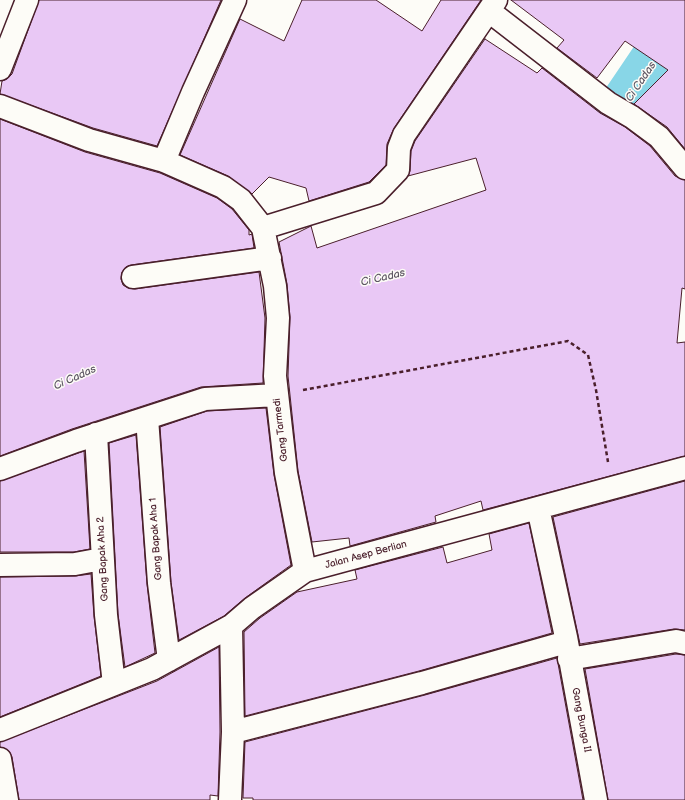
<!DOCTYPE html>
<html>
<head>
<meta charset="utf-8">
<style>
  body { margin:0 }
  canvas { display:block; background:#fdfcf7 }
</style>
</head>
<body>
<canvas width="685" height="800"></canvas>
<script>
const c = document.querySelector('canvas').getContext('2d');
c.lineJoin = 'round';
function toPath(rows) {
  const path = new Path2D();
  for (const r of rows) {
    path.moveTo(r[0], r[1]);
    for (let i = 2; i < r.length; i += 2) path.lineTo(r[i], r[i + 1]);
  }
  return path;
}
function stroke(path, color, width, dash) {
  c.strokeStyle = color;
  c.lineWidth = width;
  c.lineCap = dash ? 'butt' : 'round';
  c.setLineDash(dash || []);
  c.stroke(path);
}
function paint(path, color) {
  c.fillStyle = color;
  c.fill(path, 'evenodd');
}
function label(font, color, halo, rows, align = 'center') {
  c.font = font + ' "Balsamiq Sans",sans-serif';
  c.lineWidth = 3;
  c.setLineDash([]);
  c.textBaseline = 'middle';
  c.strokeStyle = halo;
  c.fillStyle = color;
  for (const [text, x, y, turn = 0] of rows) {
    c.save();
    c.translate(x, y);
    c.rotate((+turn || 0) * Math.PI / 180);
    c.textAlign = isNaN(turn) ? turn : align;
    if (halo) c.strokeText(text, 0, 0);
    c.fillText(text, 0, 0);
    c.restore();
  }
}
stroke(toPath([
  [569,177,598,146,665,47,685,27]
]), '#88d6e7', 52);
const building = toPath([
  [39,0,221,0,157,146,93,128,0,94,2,81,7,79,12,74,39,0],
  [302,0,376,0,422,31,441,0,481,0,394,128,387,144,386,165,369,182,309,201,306,188,269,177,252,194,228,176,180,155,240,19,284,41,302,0],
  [511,0,685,0,685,149,667,127,634,104,668,70,625,41,597,78,557,48,564,40,511,0],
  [485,39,537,73,542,68,600,113,625,127,650,146,675,176,685,180,685,289,682,288,677,343,685,342,685,456,483,510,481,501,435,516,436,522,350,546,349,538,312,542,298,471,288,376,290,317,287,284,279,242,311,226,317,248,486,190,476,158,408,176,410,171,411,151,415,141,485,39],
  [0,119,85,152,160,173,217,198,232,209,249,230,249,235,252,234,254,248,131,265,126,267,122,272,121,279,123,285,128,288,135,289,259,272,265,318,263,383,201,387,72,429,0,456,0,119],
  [266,408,274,475,291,565,245,598,224,616,179,640,171,582,160,427,207,411,266,408],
  [136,435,147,584,155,653,125,667,118,614,109,443,136,435],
  [84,451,90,549,74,552,0,552,0,481,84,451],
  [685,481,685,630,674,629,580,644,553,517,685,481],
  [529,523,552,633,419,671,245,716,244,632,260,618,297,592,357,579,355,570,443,547,447,563,492,550,489,534,529,523],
  [91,574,94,616,101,676,0,717,0,577,75,576,91,574],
  [219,647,220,732,218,796,210,795,210,800,19,800,12,757,9,751,0,747,0,742,157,681,219,647],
  [676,654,685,655,685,800,608,800,585,669,676,654],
  [557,658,583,800,253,800,253,798,243,798,245,742,425,695,557,658]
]);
paint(building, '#e9c8f5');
stroke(building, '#4a1f2b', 1);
const minor = toPath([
  [489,11,608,103,632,117,659,137,685,168],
  [0,69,27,0],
  [0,106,89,140,164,161,223,187,241,200,263,228,275,286,278,318,275,376,286,473,305,571],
  [164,161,193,92,235,0],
  [263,228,376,193,398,170,399,148,404,135,496,0],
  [133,277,270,258],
  [147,418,159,583,169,660],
  [96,434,106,615,114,684],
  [0,469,76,441,205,399,277,395],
  [538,508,566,637,596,800],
  [0,565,75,564,102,559],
  [569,659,676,641,685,643],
  [0,730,152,669,231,626,252,608,305,571,685,468],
  [233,732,422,683,563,643,565,640],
  [0,759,7,800],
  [230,800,233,732,231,626]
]);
stroke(minor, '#4a1f2b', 25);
stroke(toPath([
  [303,390,568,341,588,355,596,390,608,462]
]), '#4a1f2b', 2.5, [4, 3]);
stroke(minor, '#fdfcf7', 22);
label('10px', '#4a1f2b', '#fdfcf7', [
  ["Gang Tarmedi",281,430,-97],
  ["Gang Bapak Aha 1",156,539,-94],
  ["Jalan Asep Berlian",366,555,-15],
  ["Gang Bapak Aha 2",103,559,-93],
  ["Gang Bunga II",581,720,79]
]);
label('italic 11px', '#5d5663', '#fdfcf7', [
  ["Ci Cadas",641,82,-56],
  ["Ci Cadas",383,278,-13],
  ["Ci Cadas",75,378,-24]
]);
</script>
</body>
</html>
